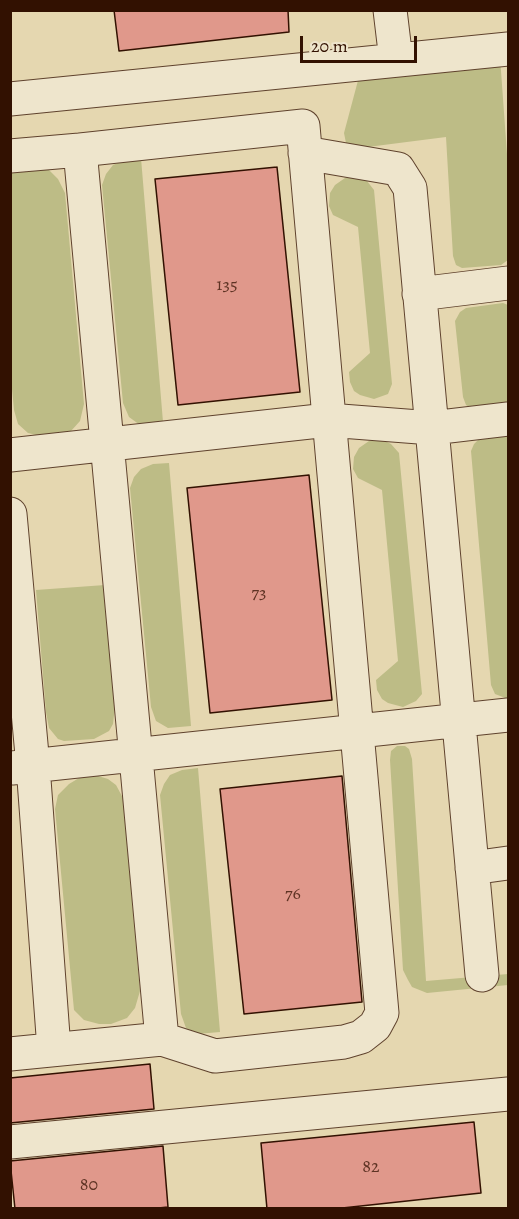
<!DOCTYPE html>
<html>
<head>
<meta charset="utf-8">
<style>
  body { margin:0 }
  #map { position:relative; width:519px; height:1219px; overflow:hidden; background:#e5d7b0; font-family:Alegreya,serif }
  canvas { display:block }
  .frame { position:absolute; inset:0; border:12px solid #321101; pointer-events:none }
  .scale { position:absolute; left:300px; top:36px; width:117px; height:27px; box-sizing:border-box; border:3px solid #321101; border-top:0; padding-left:8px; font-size:18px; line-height:21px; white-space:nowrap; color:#321101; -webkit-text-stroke:4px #eee5cc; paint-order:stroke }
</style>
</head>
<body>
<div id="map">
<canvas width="519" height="1219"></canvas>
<div class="frame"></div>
<div class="scale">20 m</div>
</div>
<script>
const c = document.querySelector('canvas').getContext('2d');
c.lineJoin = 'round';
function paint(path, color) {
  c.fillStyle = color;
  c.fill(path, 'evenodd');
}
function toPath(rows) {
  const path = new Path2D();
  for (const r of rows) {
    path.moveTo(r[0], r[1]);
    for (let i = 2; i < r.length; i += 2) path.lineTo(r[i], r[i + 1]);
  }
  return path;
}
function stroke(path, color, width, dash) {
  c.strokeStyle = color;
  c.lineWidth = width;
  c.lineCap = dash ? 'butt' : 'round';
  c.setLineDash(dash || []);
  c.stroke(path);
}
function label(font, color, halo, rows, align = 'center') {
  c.font = font + ' Alegreya,serif';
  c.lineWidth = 6;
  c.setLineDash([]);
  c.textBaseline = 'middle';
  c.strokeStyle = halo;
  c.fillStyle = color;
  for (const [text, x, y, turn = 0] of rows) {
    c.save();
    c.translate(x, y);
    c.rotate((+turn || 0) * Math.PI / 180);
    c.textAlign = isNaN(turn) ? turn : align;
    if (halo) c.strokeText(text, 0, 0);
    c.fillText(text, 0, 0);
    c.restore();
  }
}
paint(toPath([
  [500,57,508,168,508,260,501,265,462,268,456,265,453,256,446,137,352,149,346,143,344,133,360,73],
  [141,158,163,422,140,425,129,417,123,403,102,185,106,174,113,165,125,160],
  [10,168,47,168,58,179,65,193,84,404,80,421,71,431,56,437,44,437,28,433,18,424,14,410,10,368],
  [359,177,367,181,374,190,392,384,388,394,374,399,360,395,354,391,350,382,349,372,370,353,358,227,333,215,329,206,330,193,335,185,345,178],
  [503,303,508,305,508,407,474,410,466,405,463,397,455,321,460,312,466,308],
  [508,435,508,699,495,694,491,685,471,451,474,444,481,437],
  [383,440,391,444,399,453,422,694,416,701,403,707,388,703,382,699,377,690,376,680,398,661,382,490,358,478,353,469,354,457,359,448,369,441],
  [169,463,191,726,168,728,156,721,151,707,130,488,134,477,141,469,153,464],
  [105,585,115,706,113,724,109,731,94,739,64,741,58,739,49,728,46,712,36,590],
  [397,746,405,746,409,749,412,759,426,981,508,974,508,985,427,993,412,987,408,980,403,970,390,760,391,751],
  [198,768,220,1032,197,1034,186,1028,181,1014,160,795,164,784,170,775,182,770],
  [84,775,95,775,108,779,116,785,123,798,140,991,135,1008,127,1018,111,1024,99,1024,84,1020,74,1010,55,809,58,795,69,784]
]), '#bdbc86');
const building = toPath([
  [114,10,288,10,289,32,119,51,114,10],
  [277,167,300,392,178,405,155,179,277,167],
  [309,475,332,700,210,713,187,488,309,475],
  [342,776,362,1002,244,1014,220,789,342,776],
  [150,1064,154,1109,10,1123,10,1078,150,1064],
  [474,1122,481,1193,333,1209,267,1209,261,1143,474,1122],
  [163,1146,168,1207,149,1209,15,1209,10,1161,163,1146]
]);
paint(building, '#e0988b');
stroke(building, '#321101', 1.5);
const minor = toPath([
  [390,10,396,60],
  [10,99,508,49],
  [80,150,162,1039],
  [305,153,398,169,410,188,482,975],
  [10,156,80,150,303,126,382,1013,375,1026,361,1037,344,1042,215,1056,162,1039,10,1054],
  [419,294,508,283],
  [10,455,328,420,432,428,508,419],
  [10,514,33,766,54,1049],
  [12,768,508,715],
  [472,868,508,863],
  [10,1142,508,1094]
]);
stroke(minor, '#5f422d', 35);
stroke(minor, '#eee5cc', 33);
label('18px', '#5e3324', null, [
  ["135",227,286],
  ["73",259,594],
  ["76",293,895],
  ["82",371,1168],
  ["80",89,1186]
]);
</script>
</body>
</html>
